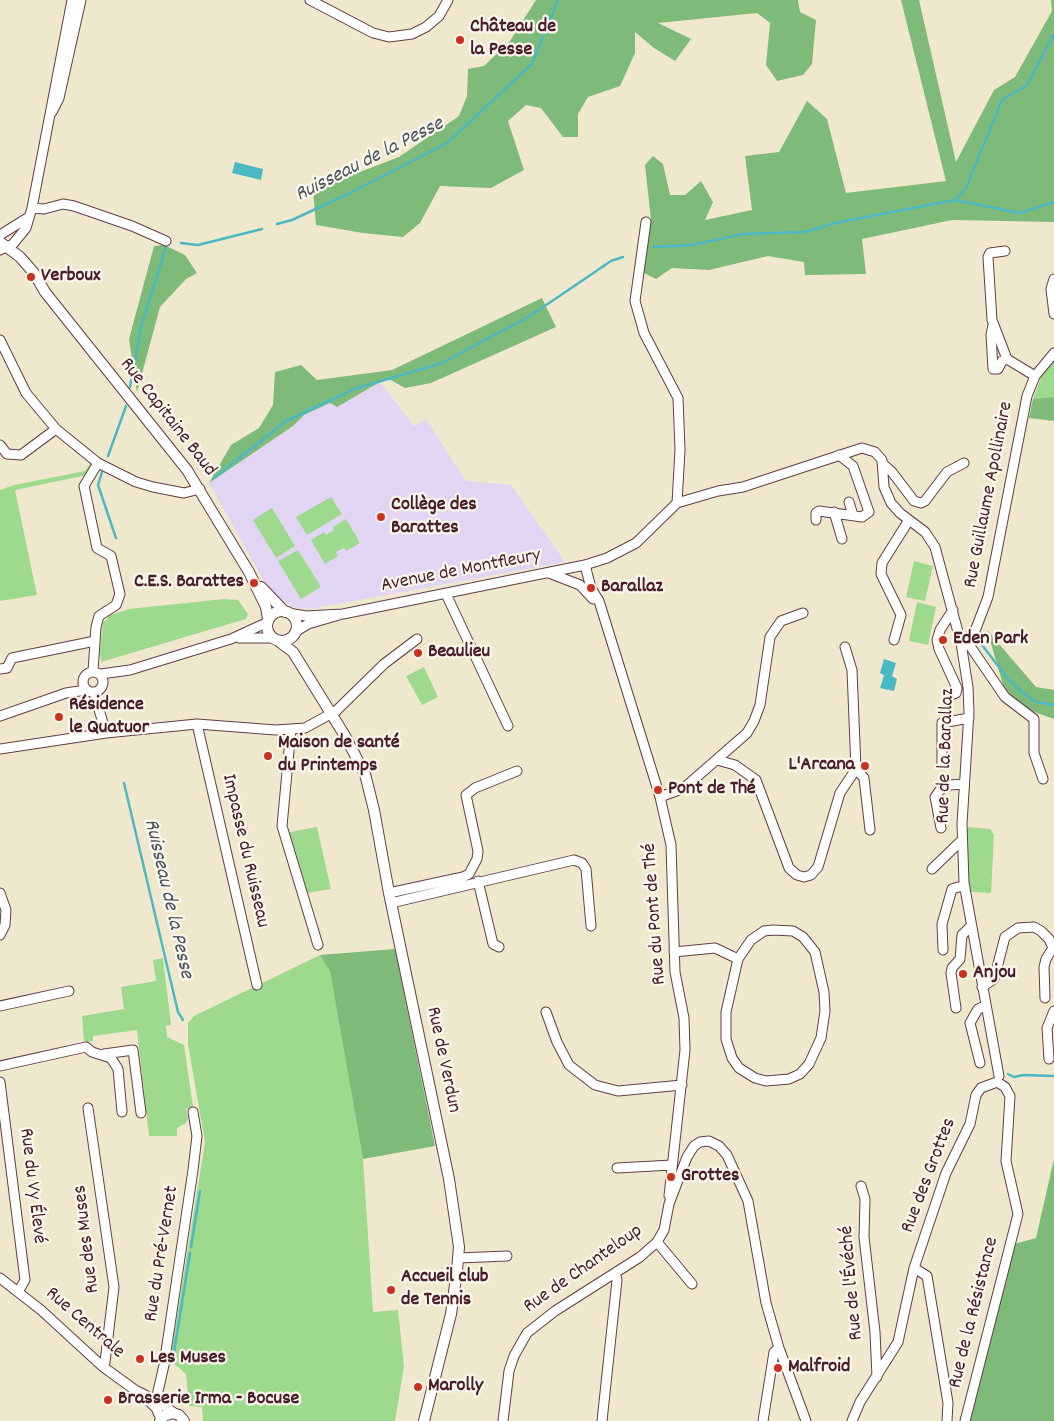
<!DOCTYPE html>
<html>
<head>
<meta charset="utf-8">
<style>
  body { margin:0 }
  canvas { display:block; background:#f0e8cd }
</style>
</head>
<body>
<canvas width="1054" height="1421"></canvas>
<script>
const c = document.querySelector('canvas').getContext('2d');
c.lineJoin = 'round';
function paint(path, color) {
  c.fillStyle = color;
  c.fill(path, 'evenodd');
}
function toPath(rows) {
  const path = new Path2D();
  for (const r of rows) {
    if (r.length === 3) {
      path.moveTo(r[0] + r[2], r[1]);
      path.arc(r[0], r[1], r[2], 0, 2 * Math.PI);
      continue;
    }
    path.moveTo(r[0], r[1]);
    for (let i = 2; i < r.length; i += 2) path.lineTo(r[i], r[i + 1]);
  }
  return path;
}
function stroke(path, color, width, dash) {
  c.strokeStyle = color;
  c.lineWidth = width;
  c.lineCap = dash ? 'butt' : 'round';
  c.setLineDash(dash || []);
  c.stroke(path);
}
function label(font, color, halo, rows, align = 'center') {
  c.font = font + ' Dekko,sans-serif';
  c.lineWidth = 4.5;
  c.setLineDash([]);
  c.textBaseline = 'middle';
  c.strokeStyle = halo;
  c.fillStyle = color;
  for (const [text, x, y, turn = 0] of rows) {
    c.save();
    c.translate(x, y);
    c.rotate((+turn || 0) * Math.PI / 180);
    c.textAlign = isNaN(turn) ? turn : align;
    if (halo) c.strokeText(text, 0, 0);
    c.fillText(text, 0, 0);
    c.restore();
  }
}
paint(toPath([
  [380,382,414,426,426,419,466,481,511,485,565,562,310,609,292,607,278,597,264,581,209,483,293,426,304,415,330,403,337,407]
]), '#e2d4f3');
paint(toPath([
  [1054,360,1054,397,1033,399,1041,377],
  [92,461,95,463,87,475,15,490,37,595,0,601,0,490,14,485,85,471],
  [331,497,342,514,307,535,296,517],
  [272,508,295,546,276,558,253,520],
  [346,519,360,543,346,551,344,548,336,552,338,556,325,564,311,540,324,532,326,535,334,530,333,527],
  [298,550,321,587,301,599,278,561],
  [914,561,933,566,925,601,906,597],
  [224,599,238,600,248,614,246,619,101,662,100,652,103,622,107,620,108,616,129,609],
  [917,602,936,607,928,645,909,641],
  [424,667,438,697,422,705,406,676],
  [317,827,331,889,307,893,285,833],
  [967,827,990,829,994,835,991,893,971,892,967,864],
  [320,955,330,970,363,1159,373,1312,398,1310,404,1367,395,1421,203,1421,202,1407,189,1406,186,1374,170,1360,205,1142,188,1045,188,1023,194,1016],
  [163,958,171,1025,166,1026,167,1037,184,1045,193,1107,186,1109,188,1119,186,1123,177,1128,177,1136,149,1136,137,1030,93,1036,93,1041,84,1042,82,1016,124,1009,121,987,156,981,153,960]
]), '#9eda8d');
paint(toPath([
  [536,0,798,0,800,12,816,20,812,64,803,75,777,81,766,65,770,23,757,13,658,23,691,39,675,61,654,48,635,32,635,53,620,86,588,97,578,114,578,137,563,137,541,108,526,105,508,121,524,170,491,188,440,186,420,223,403,237,363,233,316,225,313,190,399,157,459,116,467,96,468,69,484,66,510,41],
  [901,0,919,0,956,162,994,90,1015,77,1052,11,1051,0,1054,0,1054,222,952,220,862,239,866,274,805,275,804,262,768,256,709,270,672,268,656,279,638,270,651,220,645,165,653,156,663,164,670,195,685,195,701,181,713,202,705,220,752,210,745,156,779,152,807,101,827,119,846,193,946,181],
  [164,245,185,255,197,273,186,279,160,307,137,392,129,339,154,246],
  [542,298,556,327,431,383,405,388,389,379,380,382,337,407,330,403,304,415,293,426,209,483,231,445,259,428,273,405,275,372,301,365,317,380,392,370],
  [1054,397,1054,421,1029,418,1033,399],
  [987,630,1036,687,1054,690,1054,719,1034,712,1015,699,1004,688],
  [395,949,435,1146,363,1159,330,971,320,955],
  [1054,1159,1054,1421,967,1421,1014,1244,1036,1238]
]), '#7eba78');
paint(toPath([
  [235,162,263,169,261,180,232,173],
  [884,659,896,663,892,676,897,679,894,691,880,688,884,675,880,673]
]), '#4bb9c3');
stroke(toPath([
  [955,200,1020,213,1054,202],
  [277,224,292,220,350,193,447,143,532,64,558,0],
  [181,243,198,245,262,229],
  [653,247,692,245,743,234,805,232,835,223,955,200,966,188,1002,100,1027,85,1054,34],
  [130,387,141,327,166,247],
  [108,456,126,406],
  [102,472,98,485,116,538],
  [214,478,286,421,354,389,442,363,530,316,611,261,623,257],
  [982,645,1009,680,1023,693,1036,702,1054,705],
  [124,783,178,1012,183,1020],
  [1008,1074,1014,1077,1023,1075,1054,1076],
  [191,1247,200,1191],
  [173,1358,190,1253]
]), '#4bb9c3', 2.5);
const minor = toPath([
  [310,0,373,33,389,37,412,34,426,27,439,16,448,0],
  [52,112,59,98,81,0],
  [32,208,44,209,63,204,74,206,132,226,166,241],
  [646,222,635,301,644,333,678,398,680,450,677,503],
  [0,235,29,217],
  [0,250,13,244,26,228,32,208,72,0],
  [1005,251,990,253,988,257,992,320,1007,359,1035,376],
  [1054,279,1051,289,1054,314],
  [993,325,991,335,993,369,998,369,1002,361,1007,359],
  [0,340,26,393,56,429,98,463,136,482,153,487,184,493,200,489],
  [0,445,7,454,21,455,56,429],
  [882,463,892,472,914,501,921,503,925,501,947,472,964,463],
  [849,502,853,515],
  [834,512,842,539],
  [816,520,816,513,819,511,862,517,869,512,853,466,839,455],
  [585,565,591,588,599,601,660,797,671,845,675,972,684,1018,685,1050,669,1196],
  [549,573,580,585,593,599],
  [446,594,508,726],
  [288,613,306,616,343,614,585,565,607,558,636,543,677,503,718,491,743,487,862,448,875,452,882,460,884,487,891,503,900,513,925,532,935,547,961,643,968,687,969,712,962,824,964,883,999,1076],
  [295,632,308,624,339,615],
  [239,638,273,638],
  [894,640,901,615,881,574,882,563,909,520],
  [961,643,975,631,988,597,1027,396,1035,376,1054,353],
  [961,643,970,646,1005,697,1034,719,1034,753,1043,779],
  [0,669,7,668,12,658,95,641],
  [93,671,96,627,99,616,116,605,120,594,111,556,97,548,84,486,98,463],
  [93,682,10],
  [101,674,130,670,231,639,268,622],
  [94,693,106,733],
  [948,696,956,693,957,688,939,649,937,640,940,630,953,610],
  [0,716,66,693,86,690],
  [197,724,257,985],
  [291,729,282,826,318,945],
  [0,749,106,733,197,724,276,730,305,728,336,711,384,664,417,639],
  [717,760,735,765,756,780,789,868,797,875,804,877,811,875,818,867,840,793,856,769,852,670,845,647],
  [942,764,942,723,969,718],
  [856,769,864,778,870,830],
  [660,797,684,788,747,733,754,721,760,705,770,637,781,621,803,613],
  [941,828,935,797,940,790,950,785,964,784],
  [932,869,962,840],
  [478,881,493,944,499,947],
  [0,893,6,910,5,925,0,935],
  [389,893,463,877,469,874,477,859,478,851,466,795,475,788,517,771],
  [391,903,574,860,582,863,586,869,591,926],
  [943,950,942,924,952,889,958,887,965,887],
  [674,952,715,948,738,959,726,1012,726,1039,732,1058,739,1068,755,1078,766,1081,789,1079,800,1074,809,1064,821,1038,825,1011,824,992,815,952,803,937,793,931,773,930,764,931,751,940,738,959],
  [982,987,994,979,1005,937,1018,928,1034,927,1041,931,1049,939,1054,950],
  [1045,998,1044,967,1046,959,1053,948],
  [0,1006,69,991],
  [956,1008,951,973,952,968,960,959,962,935,971,926],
  [546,1012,557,1042,569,1065,595,1085,618,1091,682,1085],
  [104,1054,133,1050,141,1113],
  [1049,1059,1047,1028,1054,1011],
  [980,1063,970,1023,978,1009,985,1006],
  [0,1066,86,1047,92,1052,111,1058,118,1069,122,1112],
  [0,1082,25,1280,18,1292],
  [88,1108,114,1287,105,1362,102,1366],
  [617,1168,672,1165],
  [861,1186,865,1199,864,1237,875,1332,877,1377],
  [657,1242,692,1284],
  [458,1258,507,1256],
  [914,1268,927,1276,948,1403,947,1421],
  [0,1278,41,1310,102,1366,135,1390,159,1402,174,1413],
  [146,1398,156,1408,161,1419],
  [156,1400,164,1365,193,1170,197,1136,193,1112],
  [503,1421,509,1371,514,1356,527,1333,555,1311,640,1257,657,1242,664,1230,669,1204,687,1157,694,1146,700,1142,709,1141,719,1146,727,1155,748,1201,766,1303,779,1348,806,1421],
  [602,1421,617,1280,615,1273],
  [763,1421,774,1352,779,1348],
  [852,1421,860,1402,898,1342,914,1268,946,1173,970,1124,976,1095,981,1088,997,1082,1005,1087,1010,1096,1006,1161,1018,1214,965,1421]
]);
const major = toPath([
  [0,242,20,257,34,273,45,292,187,470,249,572,266,607,268,619],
  [261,587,285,612],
  [282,626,15],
  [277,640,293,652,345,736,365,774,374,810,389,893,449,1179,459,1247,457,1270,451,1314,424,1421],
  [160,1421,164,1416,172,1413,179,1415,184,1421]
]);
stroke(minor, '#633d43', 11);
stroke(major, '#633d43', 12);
stroke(minor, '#fff', 9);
stroke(major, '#fff', 10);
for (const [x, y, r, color] of [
  [460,40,5,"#c8321e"],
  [31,277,5,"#c8321e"],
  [381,517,5,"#c8321e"],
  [254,583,5,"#c8321e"],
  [591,588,5,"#c8321e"],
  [943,640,5,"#c8321e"],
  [418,653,5,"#c8321e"],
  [59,717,5,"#c8321e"],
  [268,756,5,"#c8321e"],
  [865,766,5,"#c8321e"],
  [658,790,5,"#c8321e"],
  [963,974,5,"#c8321e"],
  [671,1177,5,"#c8321e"],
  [391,1290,5,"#c8321e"],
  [140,1359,5,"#c8321e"],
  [778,1368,5,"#c8321e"],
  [418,1387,5,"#c8321e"],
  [108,1400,5,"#c8321e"]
]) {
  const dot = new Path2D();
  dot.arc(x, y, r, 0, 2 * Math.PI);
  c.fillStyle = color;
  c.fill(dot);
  stroke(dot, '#fbf7ec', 2);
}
label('bold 20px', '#4a1f2b', '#fbf7ec', [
  ["Château de",470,28],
  ["la Pesse",470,51],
  ["Verboux",41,277],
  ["Collège des",391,506],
  ["Barattes",391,529],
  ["C.E.S. Barattes",244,583,"right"],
  ["Barallaz",601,588],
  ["Eden Park",953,640],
  ["Beaulieu",428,653],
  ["Résidence",69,706],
  ["le Quatuor",69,729],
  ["Maison de santé",278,744],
  ["du Printemps",278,767],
  ["L'Arcana",855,766,"right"],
  ["Pont de Thé",668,790],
  ["Anjou",973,974],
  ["Grottes",681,1177],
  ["Accueil club",401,1278],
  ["de Tennis",401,1301],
  ["Les Muses",150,1359],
  ["Malfroid",788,1368],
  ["Marolly",428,1387],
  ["Brasserie Irma - Bocuse",118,1400]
], 'left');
label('20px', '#4a1f2b', '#fbf7ec', [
  ["Rue Capitaine Baud",167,418,52],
  ["Rue Guillaume Apollinaire",990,495,-79],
  ["Avenue de Montfleury",461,572,-11],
  ["Rue de la Barallaz",947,756,-88],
  ["Impasse du Ruisseau",244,851,77],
  ["Rue du Pont de Thé",656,914,-94],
  ["Rue de Verdun",442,1060,78],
  ["Rue des Grottes",930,1176,-69],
  ["Rue du Vy Élevé",31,1186,83],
  ["Rue des Muses",88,1239,-97],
  ["Rue du Pré-Vernet",163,1254,-81],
  ["Rue de Chanteloup",584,1270,-35],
  ["Rue de l'Évéché",853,1283,-95],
  ["Rue de la Résistance",975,1313,-76],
  ["Rue Centrale",84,1324,41]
]);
label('italic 21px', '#4a5560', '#fbf7ec', [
  ["Ruisseau de la Pesse",370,161,-27],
  ["Ruisseau de la Pesse",167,899,77]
]);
</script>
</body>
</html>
